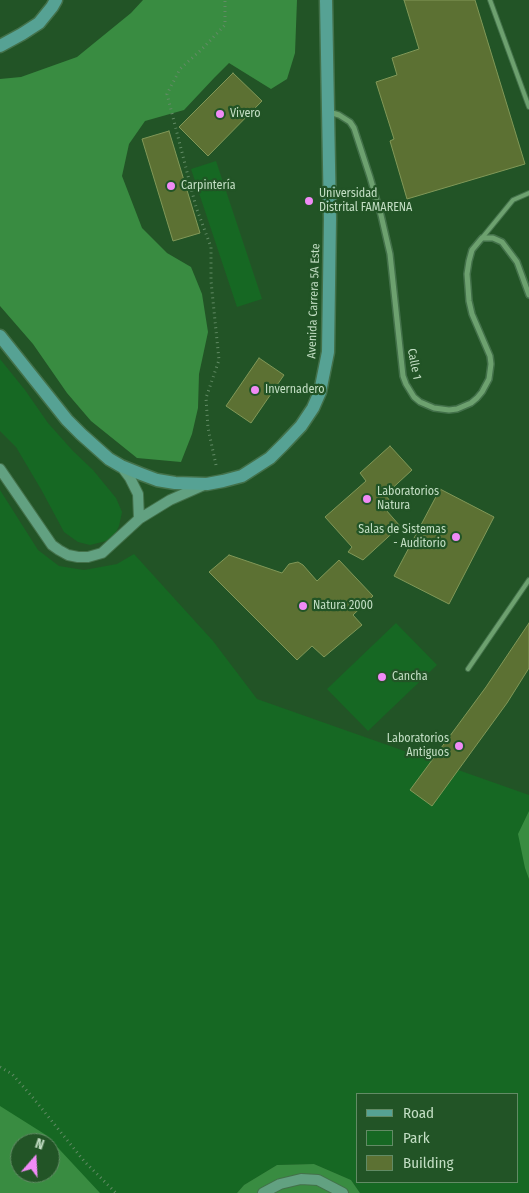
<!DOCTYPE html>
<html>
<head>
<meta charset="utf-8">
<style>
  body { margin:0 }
  #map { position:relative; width:529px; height:1193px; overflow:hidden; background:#225426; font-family:"Fira Sans Condensed",sans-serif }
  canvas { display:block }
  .legend { position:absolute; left:356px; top:1093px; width:162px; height:90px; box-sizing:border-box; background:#225426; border:1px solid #628b65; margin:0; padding:6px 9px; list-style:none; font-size:15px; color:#c3dec4 }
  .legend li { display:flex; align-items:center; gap:10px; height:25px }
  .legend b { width:25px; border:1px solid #628b65 }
  .north { position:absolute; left:10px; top:1133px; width:50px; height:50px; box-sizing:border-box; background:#225426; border:1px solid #628b65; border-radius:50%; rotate:19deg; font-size:14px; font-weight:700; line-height:20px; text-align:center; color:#c3dec4 }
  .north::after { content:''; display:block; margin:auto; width:18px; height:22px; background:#f08bf6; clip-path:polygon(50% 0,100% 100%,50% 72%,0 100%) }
</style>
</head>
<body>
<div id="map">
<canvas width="529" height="1193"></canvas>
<ul class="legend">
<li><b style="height:6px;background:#56a294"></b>Road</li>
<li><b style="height:14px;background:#166823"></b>Park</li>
<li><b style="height:14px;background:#5c7133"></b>Building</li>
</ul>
<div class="north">N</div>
</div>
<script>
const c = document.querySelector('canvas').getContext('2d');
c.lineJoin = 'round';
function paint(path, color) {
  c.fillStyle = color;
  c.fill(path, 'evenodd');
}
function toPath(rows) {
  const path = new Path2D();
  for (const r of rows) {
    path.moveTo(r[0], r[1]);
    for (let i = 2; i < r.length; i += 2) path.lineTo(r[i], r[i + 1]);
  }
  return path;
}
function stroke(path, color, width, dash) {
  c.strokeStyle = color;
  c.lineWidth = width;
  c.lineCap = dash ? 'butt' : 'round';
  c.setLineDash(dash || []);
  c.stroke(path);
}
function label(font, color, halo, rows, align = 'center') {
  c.font = font + ' "Fira Sans Condensed",sans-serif';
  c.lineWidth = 4.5;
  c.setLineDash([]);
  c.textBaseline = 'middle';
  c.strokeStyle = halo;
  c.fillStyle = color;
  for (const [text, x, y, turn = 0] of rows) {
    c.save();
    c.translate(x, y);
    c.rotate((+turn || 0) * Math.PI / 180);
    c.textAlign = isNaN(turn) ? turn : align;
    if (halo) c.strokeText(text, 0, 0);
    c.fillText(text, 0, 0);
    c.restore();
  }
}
paint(toPath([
  [216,161,262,299,237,307,191,169],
  [0,359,25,390,48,423,73,451,93,470,116,498,122,512,119,526,115,534,106,541,90,545,78,542,64,532,42,491,16,447,0,431],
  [0,490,38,550,59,566,84,570,117,564,134,554,213,641,257,699,529,795,529,1193,360,1193,351,1180,314,1164,277,1165,244,1185,237,1193,0,1193],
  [358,1094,518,1094,518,1182,358,1182],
  [20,1143,50,1143,50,1173,20,1173],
  [396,623,437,665,368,731,327,689]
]), '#166823');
paint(toPath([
  [143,0,297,0,295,53,287,79,271,89,229,63,215,77,184,110,145,121,129,144,122,176,142,228,167,253,191,267,202,294,208,332,199,374,198,408,192,434,181,462,137,458,91,421,67,393,33,344,0,306,0,79,21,77,77,57,131,13],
  [529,811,529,879,525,868,518,834],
  [0,1106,46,1135,100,1193,0,1193],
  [20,1143,50,1143,50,1173,20,1173],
  [314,1164,351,1180,360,1193,237,1193,244,1185,277,1165]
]), '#398c41');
const building = toPath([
  [404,0,475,0,525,164,407,199,390,141,394,139,376,82,397,75,392,58,419,49,404,0],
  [233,73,262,101,208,156,179,127,233,73],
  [169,131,200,233,173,241,142,139,169,131],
  [259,358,284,375,251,423,226,406,259,358],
  [390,446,412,470,385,495,393,504,386,510,400,526,363,560,348,552,352,547,325,517,366,481,360,473,390,446],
  [440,489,494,517,449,604,394,576,440,489],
  [229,555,282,573,289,564,298,562,303,565,317,581,339,560,373,596,353,615,362,625,324,657,312,646,297,660,209,572,229,555],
  [529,623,529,668,507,703,432,806,410,790,486,687,529,623]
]);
paint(building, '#5c7133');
stroke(building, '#819858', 1);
const lane = toPath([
  [490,0,529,107],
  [482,238,513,200,529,193],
  [468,669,529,580]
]);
const street = toPath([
  [329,112,339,115,350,122,354,128,370,177,381,215,390,254,403,376,406,384,414,397,420,402,434,408,449,410,457,409,471,403,477,398,482,392,489,379,491,364,490,356,472,314,469,301,468,287,467,274,469,261,472,250,482,238,493,238,502,242,517,262,529,295]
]);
const secondary = toPath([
  [121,466,130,478,138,494,139,519],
  [0,469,52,545,59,550,68,555,78,557,88,557,102,553,139,519,170,500,204,485],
  [263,1193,280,1184,301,1179,318,1180,343,1193]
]);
const primary = toPath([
  [0,46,22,34,39,23,52,7,56,0],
  [0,336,67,420,81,434,109,459,121,466,141,474,157,480,175,483,207,484,223,481,242,476,270,458,284,444,301,426,313,408,320,392,328,352,330,219,326,0]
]);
stroke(lane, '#43714a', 6);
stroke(street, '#43714a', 8);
stroke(secondary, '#43714a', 12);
stroke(primary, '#43714a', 15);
stroke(toPath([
  [216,465,208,428,206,398,219,360,211,281,211,247,196,207,167,94,180,69,202,49,225,25,225,0],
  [0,1067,12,1074,34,1099,84,1161,116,1193]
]), '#628b65', 3, [1, 4]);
stroke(lane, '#6da16f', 4);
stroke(street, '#6da16f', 5);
stroke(secondary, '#62a181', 10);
stroke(primary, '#56a294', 12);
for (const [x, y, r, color] of [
  [220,114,5,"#f08bf6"],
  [171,186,5,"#f08bf6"],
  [309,201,5,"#f08bf6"],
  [255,390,5,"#f08bf6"],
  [367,499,5,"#f08bf6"],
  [456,537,5,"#f08bf6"],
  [303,606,5,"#f08bf6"],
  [382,677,5,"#f08bf6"],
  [459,746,5,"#f08bf6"]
]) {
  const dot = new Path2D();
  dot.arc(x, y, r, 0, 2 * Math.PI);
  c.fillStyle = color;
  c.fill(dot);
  stroke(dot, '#225426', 2);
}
label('12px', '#c3dec4', '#225426', [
  ["Vivero",230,114],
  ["Carpintería",181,186],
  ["Universidad",319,194],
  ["Distrital FAMARENA",319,208],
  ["Invernadero",265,390],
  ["Laboratorios",377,492],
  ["Natura",377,506],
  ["Salas de Sistemas",446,530,"right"],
  ["- Auditorio",446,544,"right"],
  ["Natura 2000",313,606],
  ["Cancha",392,677],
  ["Laboratorios",449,739,"right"],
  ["Antiguos",449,753,"right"]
], 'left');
label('12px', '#c3dec4', '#225426', [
  ["Avenida Carrera 5A Este",314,301,-88],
  ["Calle 1",414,364,79]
]);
</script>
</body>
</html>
